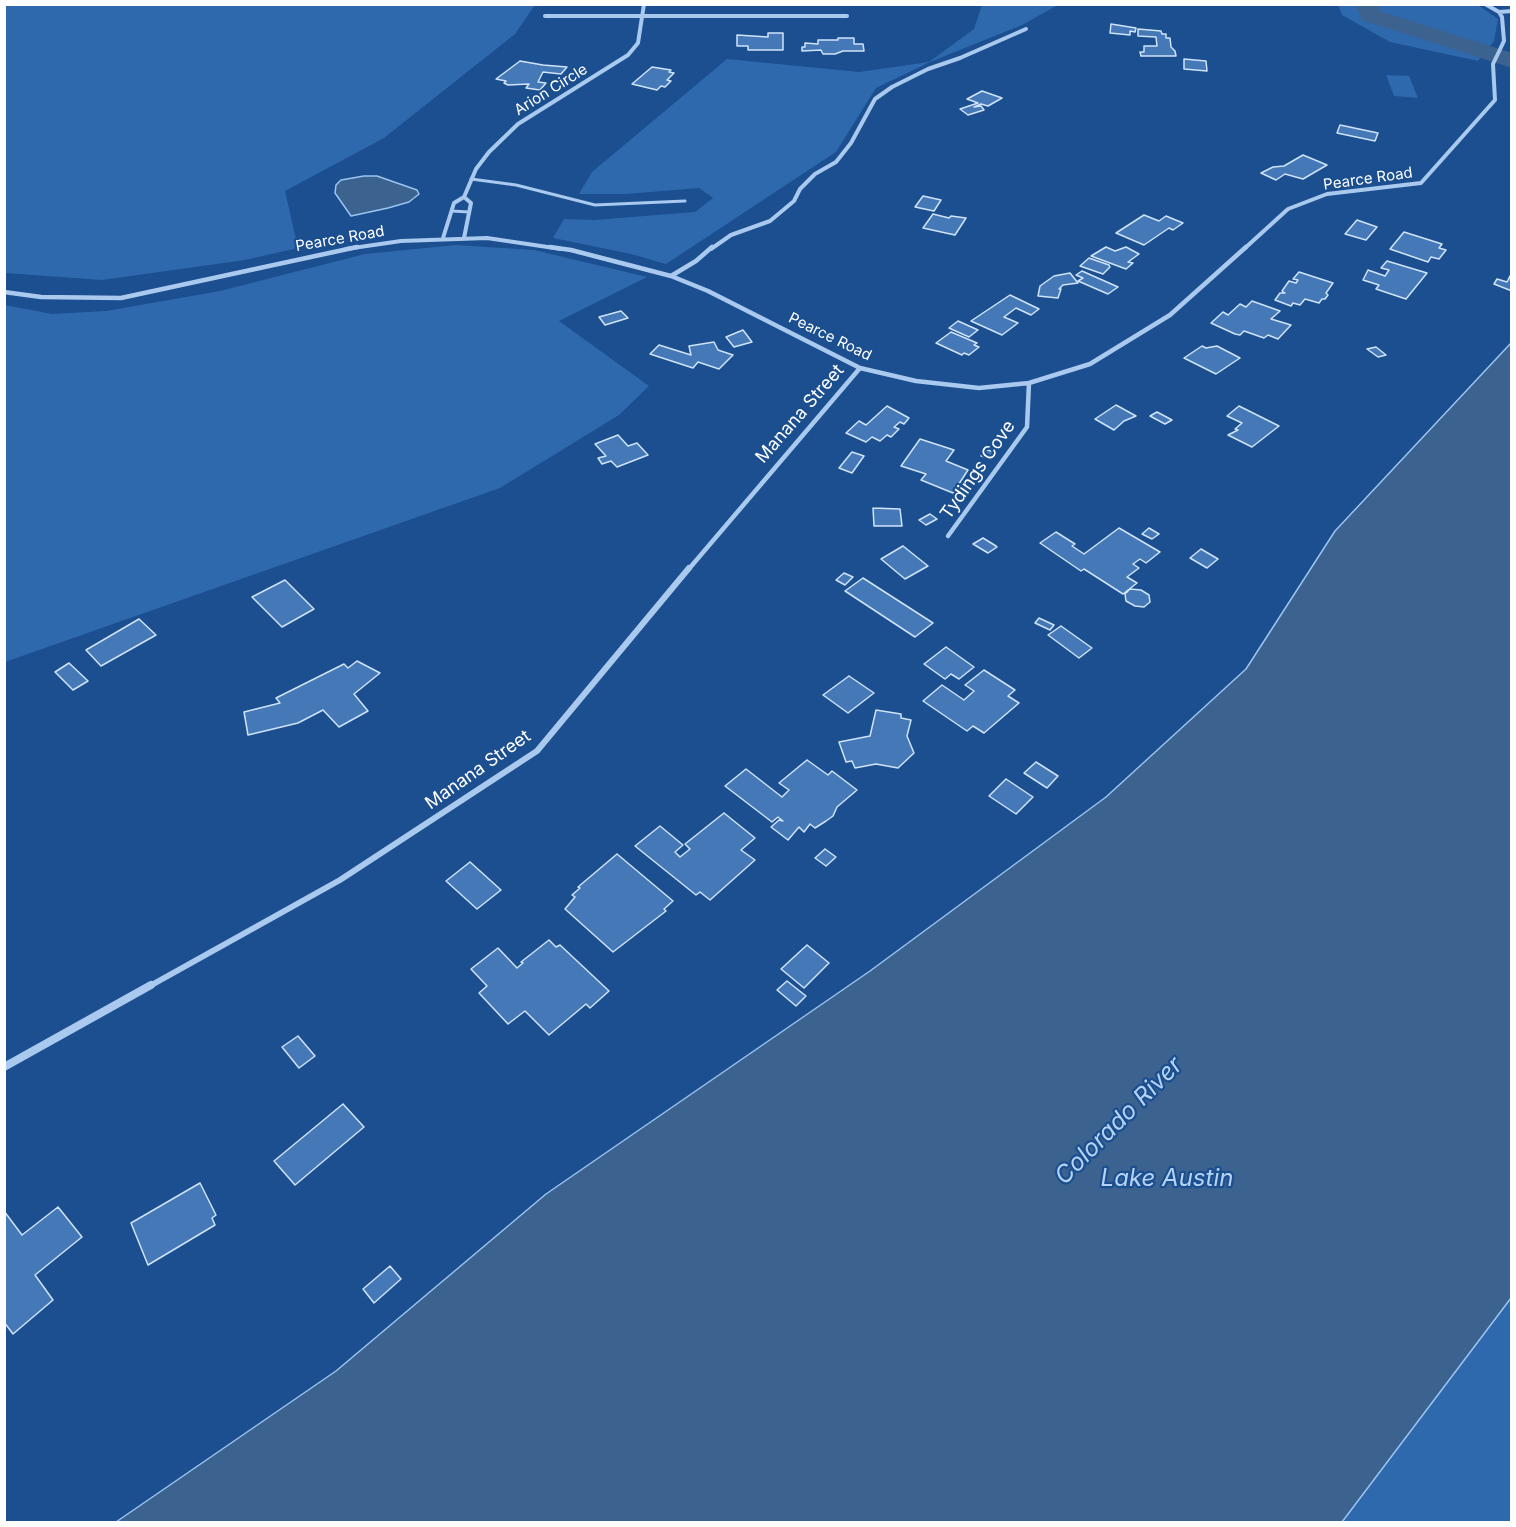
<!DOCTYPE html>
<html>
<head>
<meta charset="utf-8">
<style>
  body { margin:0 }
  #map { position:relative; width:1516px; height:1527px; overflow:hidden; background:#1b4f8f; font-family:Inter,sans-serif }
  canvas { display:block }
  .frame { position:absolute; inset:0; border:6px solid #fff; pointer-events:none }
</style>
</head>
<body>
<div id="map">
<canvas width="1516" height="1527"></canvas>
<div class="frame"></div>
</div>
<script>
const c = document.querySelector('canvas').getContext('2d');
c.lineJoin = 'round';
function paint(path, color) {
  c.fillStyle = color;
  c.fill(path, 'evenodd');
}
function toPath(rows) {
  const path = new Path2D();
  for (const r of rows) {
    path.moveTo(r[0], r[1]);
    for (let i = 2; i < r.length; i += 2) path.lineTo(r[i], r[i + 1]);
  }
  return path;
}
function stroke(path, color, width, dash) {
  c.strokeStyle = color;
  c.lineWidth = width;
  c.lineCap = dash ? 'butt' : 'round';
  c.setLineDash(dash || []);
  c.stroke(path);
}
function label(font, color, halo, rows, align = 'center') {
  c.font = font + ' Inter,sans-serif';
  c.lineWidth = 4.5;
  c.setLineDash([]);
  c.textBaseline = 'middle';
  c.strokeStyle = halo;
  c.fillStyle = color;
  for (const [text, x, y, turn = 0] of rows) {
    c.save();
    c.translate(x, y);
    c.rotate((+turn || 0) * Math.PI / 180);
    c.textAlign = isNaN(turn) ? turn : align;
    if (halo) c.strokeText(text, 0, 0);
    c.fillText(text, 0, 0);
    c.restore();
  }
}
paint(toPath([
  [4,5,5,4,535,5,515,34,384,138,285,191,298,248,245,260,102,280,5,273],
  [982,5,1058,5,1022,25,930,62,876,88,836,152,666,264,631,254,553,238,564,219,594,220,695,212,713,198,699,188,626,194,579,194,592,172,727,59,859,72,929,62,974,29],
  [1338,5,1478,5,1498,19,1494,41,1478,61,1390,42,1342,15],
  [1386,75,1409,76,1418,98,1394,96],
  [456,245,534,250,647,277,559,321,649,386,619,415,500,488,5,662,5,305,52,314,106,311,220,291,365,254],
  [1511,1298,1511,1522,1342,1522]
]), '#2e69ad');
const water = toPath([
  [364,176,377,176,417,190,419,194,409,202,388,208,351,216,335,193,336,185,341,180,364,176],
  [1511,343,1511,1298,1342,1522,116,1522,336,1371,546,1194,870,971,1106,797,1246,669,1335,531,1511,343]
]);
paint(water, '#3c6290');
stroke(water, '#9cc4f0', 1.5);
paint(toPath([
  [1356,4,1378,4,1380,11,1512,53,1512,68,1362,20,1356,4]
]), '#3c6290');
const building = toPath([
  [1111,24,1136,28,1135,32,1130,31,1130,35,1110,33,1111,24],
  [1138,29,1161,31,1162,34,1166,34,1166,38,1170,38,1171,47,1175,51,1176,56,1141,56,1140,52,1144,52,1144,46,1157,46,1156,37,1138,36,1138,29],
  [768,33,783,33,783,50,748,50,748,46,737,46,737,35,768,37,768,33],
  [838,38,854,38,854,44,863,44,864,51,843,51,835,54,823,54,821,50,802,51,802,47,805,47,805,43,818,44,818,40,838,40,838,38],
  [1184,59,1206,61,1207,71,1184,69,1184,59],
  [520,61,543,65,567,67,561,74,543,72,538,82,546,83,540,90,526,88,529,84,508,85,504,83,506,81,496,79,520,61],
  [652,67,671,70,669,72,674,73,667,80,671,81,665,87,661,86,657,90,632,84,652,67],
  [982,91,1002,98,988,106,981,104,974,107,981,106,984,110,968,115,960,109,978,103,967,99,982,91],
  [1340,125,1378,133,1375,141,1337,133,1340,125],
  [1303,155,1327,165,1303,179,1285,174,1276,180,1261,173,1273,167,1284,166,1303,155],
  [923,196,941,200,934,211,915,207,923,196],
  [933,214,949,218,951,216,966,218,955,235,923,228,933,214],
  [1144,215,1159,221,1166,216,1183,223,1173,230,1169,228,1144,245,1116,233,1144,215],
  [1357,220,1377,227,1366,240,1345,234,1357,220],
  [1404,232,1442,244,1439,248,1446,250,1439,259,1431,257,1428,262,1390,249,1404,232],
  [1106,247,1115,251,1126,247,1139,254,1128,262,1133,263,1126,269,1091,256,1106,247],
  [1089,258,1109,265,1110,267,1103,274,1080,266,1089,258],
  [1387,261,1427,273,1406,299,1376,289,1379,285,1363,280,1368,270,1385,276,1389,270,1381,268,1387,261],
  [1082,271,1118,287,1108,294,1078,281,1083,278,1076,275,1082,271],
  [1299,272,1333,283,1326,293,1328,295,1325,299,1322,299,1319,303,1305,299,1300,305,1293,303,1291,306,1275,300,1280,293,1285,293,1282,291,1289,281,1296,283,1298,280,1293,279,1299,272],
  [1070,273,1078,283,1063,285,1059,289,1061,289,1058,298,1038,296,1040,286,1054,276,1070,273],
  [1510,276,1512,291,1494,284,1497,279,1507,282,1510,276],
  [1010,295,1039,309,1031,315,1016,308,1004,317,1018,323,1002,335,971,321,1010,295],
  [1252,301,1280,311,1271,319,1291,325,1278,339,1268,335,1264,338,1244,331,1240,335,1235,334,1211,323,1223,312,1228,315,1240,304,1246,307,1252,301],
  [621,311,628,318,605,325,599,317,621,311],
  [958,321,978,330,969,337,949,328,958,321],
  [743,330,752,342,734,347,726,337,743,330],
  [951,332,977,343,974,345,979,347,969,355,964,353,962,355,936,343,951,332],
  [714,342,718,350,733,355,719,369,698,362,693,368,650,354,659,345,691,355,689,346,714,342],
  [1202,346,1206,348,1217,346,1240,358,1216,374,1184,358,1202,346],
  [1376,347,1386,355,1378,357,1367,349,1376,347],
  [1116,405,1136,416,1124,421,1114,430,1095,419,1116,405],
  [887,406,909,418,904,424,900,422,894,427,899,429,891,437,887,435,880,441,872,437,866,442,846,433,859,421,866,425,887,406],
  [1239,406,1279,426,1252,447,1228,435,1238,430,1235,429,1242,423,1227,416,1239,406],
  [1157,412,1172,420,1165,424,1150,416,1157,412],
  [618,435,628,446,637,443,648,455,617,467,611,461,602,464,598,458,606,456,595,444,618,435],
  [920,439,954,450,946,461,968,470,953,493,921,480,926,474,901,466,920,439],
  [985,449,997,453,992,459,981,456,985,449],
  [852,452,864,456,852,473,839,468,852,452],
  [873,508,900,509,902,526,874,526,873,508],
  [930,514,937,519,926,525,919,520,930,514],
  [1119,528,1160,552,1146,563,1140,559,1133,564,1139,568,1127,577,1137,583,1123,594,1084,569,1081,571,1040,543,1056,532,1075,544,1072,546,1084,554,1119,528],
  [1149,528,1159,534,1152,539,1142,534,1149,528],
  [983,538,996,546,997,547,988,553,973,544,983,538],
  [903,546,928,566,905,579,881,559,903,546],
  [1201,549,1218,559,1207,568,1190,558,1201,549],
  [844,573,853,577,845,585,836,580,844,573],
  [863,578,933,623,915,637,845,591,863,578],
  [285,580,314,609,282,627,252,597,285,580],
  [1130,589,1141,590,1149,595,1150,602,1144,607,1135,606,1126,601,1125,594,1130,589],
  [1039,618,1054,625,1050,630,1035,623,1039,618],
  [139,619,156,635,101,666,86,650,139,619],
  [1061,626,1092,648,1079,658,1048,635,1061,626],
  [946,647,974,667,959,679,951,674,945,679,924,664,946,647],
  [357,661,380,673,354,694,368,711,339,727,323,710,298,723,248,735,244,712,280,703,276,698,344,664,348,668,357,661],
  [69,663,88,681,73,690,55,672,69,663],
  [984,670,1015,690,1008,696,1019,703,984,733,973,726,967,731,923,701,942,685,964,700,974,691,965,685,984,670],
  [849,676,874,693,848,713,823,695,849,676],
  [876,710,901,714,901,718,911,720,907,736,914,753,898,768,876,764,855,768,852,761,846,762,839,742,870,736,876,710],
  [807,760,828,775,832,771,857,790,837,807,833,816,826,821,815,828,810,824,804,832,799,827,788,840,771,827,779,820,783,821,778,817,772,822,725,786,746,769,782,797,789,790,779,783,807,760],
  [1036,762,1058,776,1047,788,1024,773,1036,762],
  [1006,779,1033,797,1016,814,989,796,1006,779],
  [724,813,755,838,741,850,755,860,710,900,700,892,696,895,635,846,660,826,683,845,675,852,680,857,690,849,685,844,724,813],
  [825,849,836,857,826,866,815,858,825,849],
  [617,854,673,901,664,909,666,911,613,952,565,909,575,897,572,895,580,888,578,887,617,854],
  [470,862,501,890,477,909,446,881,470,862],
  [549,940,556,947,560,945,609,991,590,1008,586,1004,549,1035,525,1011,508,1024,479,993,487,986,471,969,498,948,517,968,523,963,521,962,549,940],
  [807,945,829,963,804,988,781,969,807,945],
  [787,981,806,996,796,1006,777,990,787,981],
  [298,1036,315,1056,299,1068,282,1047,298,1036],
  [343,1104,364,1127,295,1185,274,1161,343,1104],
  [200,1183,216,1215,212,1218,215,1225,148,1265,131,1223,200,1183],
  [58,1207,82,1237,35,1275,53,1300,13,1334,4,1322,4,1211,22,1235,58,1207],
  [390,1266,401,1279,374,1303,363,1289,390,1266]
]);
paint(building, '#4478b7');
stroke(building, '#cfe3fa', 1.5);
stroke(toPath([
  [471,179,516,185,595,205,685,201],
  [452,211,469,212]
]), '#a9c9ee', 3);
stroke(toPath([
  [1499,12,1512,11],
  [545,16,847,16],
  [464,197,471,203,464,238],
  [443,238,454,203,464,197,476,169,489,152,518,124,628,55,638,43,644,4],
  [346,249,401,241,487,238,561,249],
  [711,249,731,235,770,221,794,201,800,189,815,174,836,162,851,143,875,99,892,87,928,69,960,58,1026,29],
  [1244,249,1288,209,1327,194,1421,183,1495,100,1493,64,1504,41,1502,17,1499,12,1485,4]
]), '#a9c9ee', 4);
stroke(toPath([
  [550,247,571,250,671,276,708,291,860,368,916,381,979,388,1029,383,1090,364,1170,315,1246,247],
  [671,276,696,261,712,247],
  [4,292,41,297,121,298,357,247],
  [948,536,1027,427,1029,383],
  [688,570,860,368]
]), '#a9c9ee', 4.5);
stroke(toPath([
  [148,987,340,880,537,751,689,568]
]), '#a9c9ee', 6);
stroke(toPath([
  [4,1067,151,985]
]), '#a9c9ee', 8);
label('15px', '#fff', '#1b4f8f', [
  ["Arion Circle",551,90,-32],
  ["Pearce Road",1368,179,-8],
  ["Pearce Road",340,239,-10],
  ["Pearce Road",830,337,26]
]);
label('18px', '#fff', '#1b4f8f', [
  ["Manana Street",800,414,-49],
  ["Tydings Cove",978,470,-55],
  ["Manana Street",478,770,-35]
]);
label('italic 24px', '#b5d3f5', '#1b4f8f', [
  ["Colorado River",1119,1121,-45],
  ["Lake Austin",1167,1179]
]);
</script>
</body>
</html>
